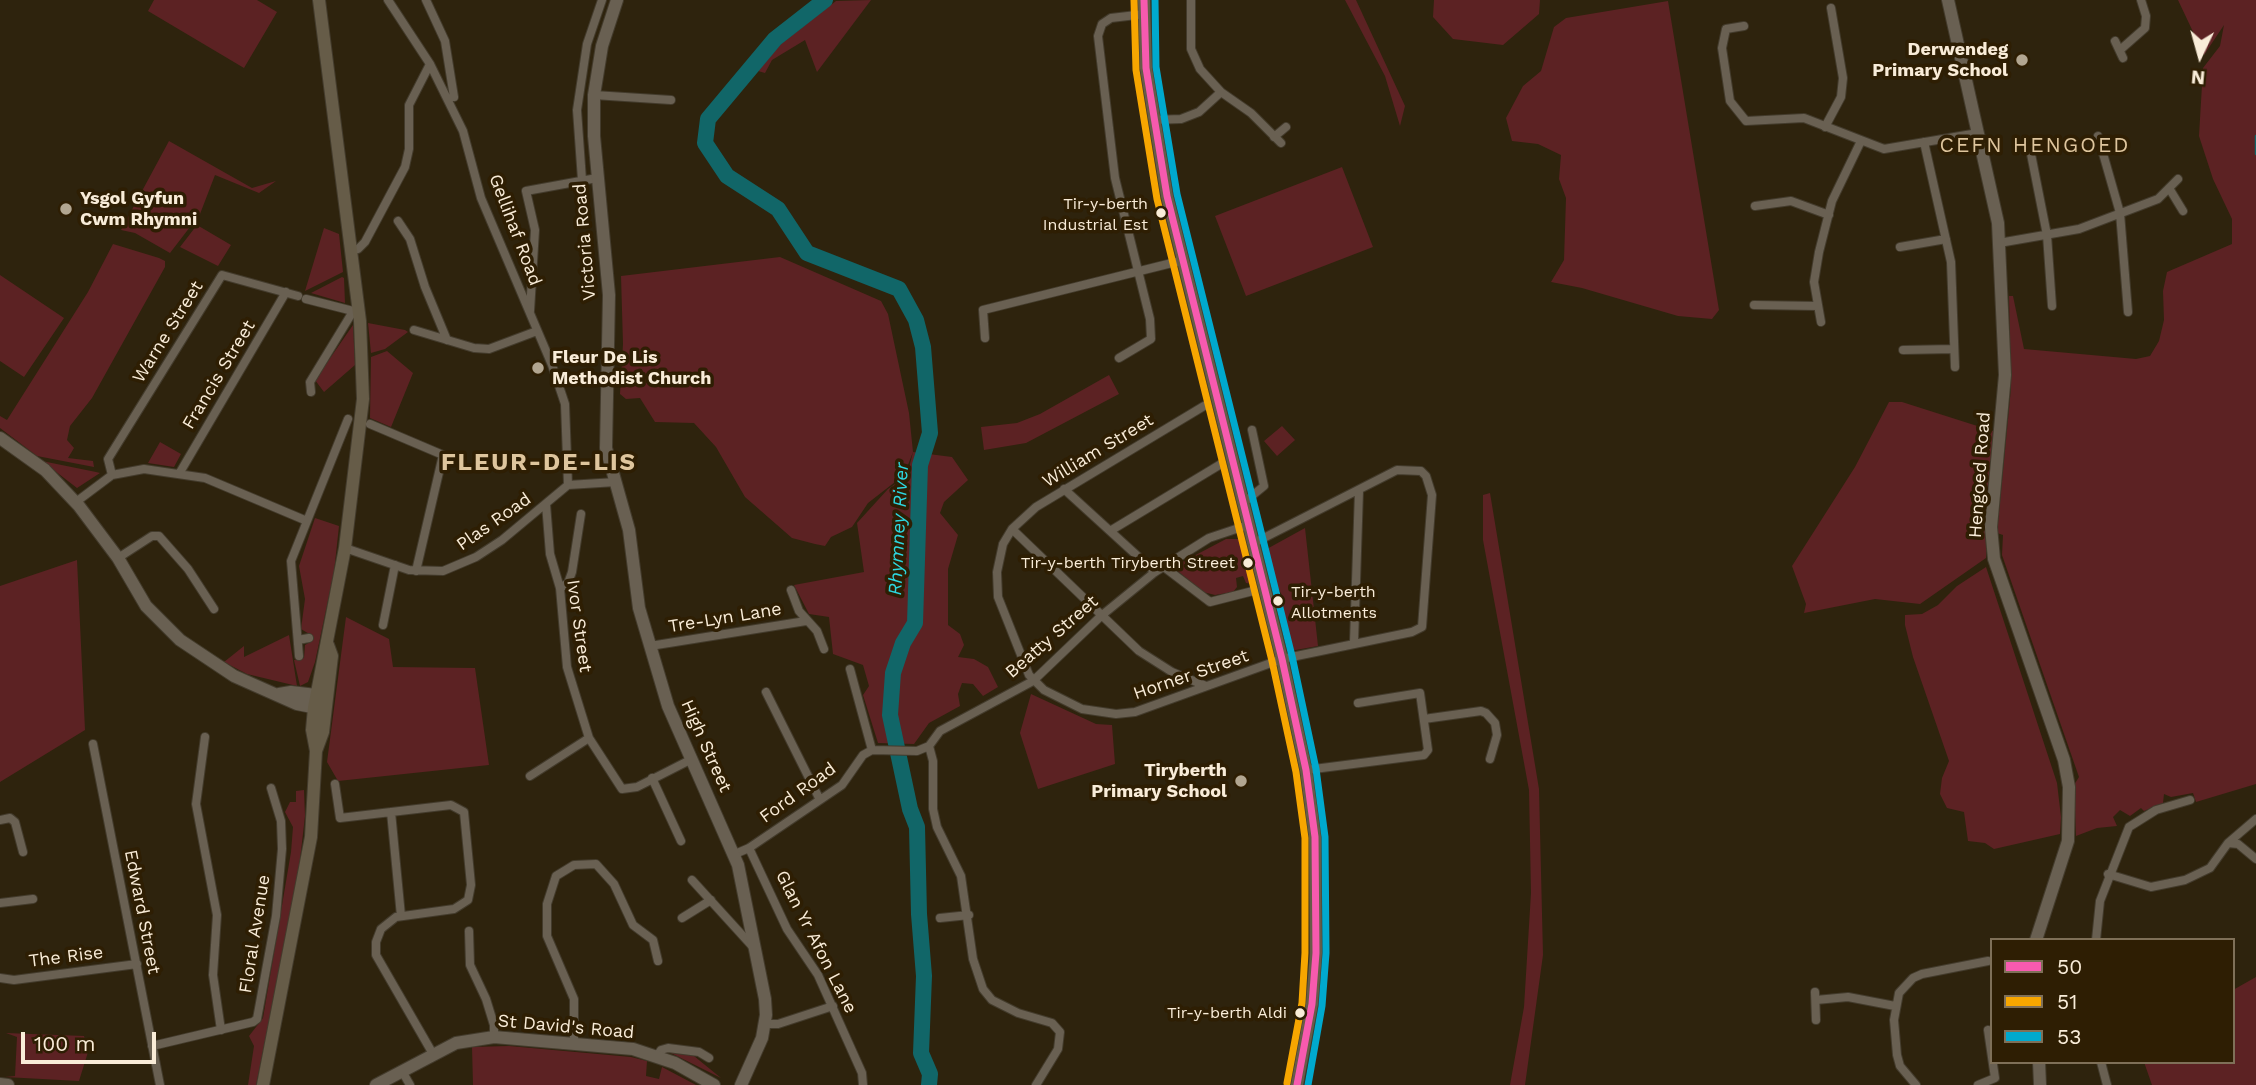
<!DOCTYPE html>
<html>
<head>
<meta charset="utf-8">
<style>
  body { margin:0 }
  #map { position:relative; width:2256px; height:1085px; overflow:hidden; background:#2e230d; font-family:"Work Sans",sans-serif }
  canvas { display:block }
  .legend { position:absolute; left:1990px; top:938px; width:245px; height:126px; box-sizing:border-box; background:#2e1e03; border:2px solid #7f7058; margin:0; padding:9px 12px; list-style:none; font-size:21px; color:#f9ecd8 }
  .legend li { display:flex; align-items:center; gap:14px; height:35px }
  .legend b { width:35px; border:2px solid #7f7058 }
  .north { position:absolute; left:2165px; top:21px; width:70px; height:70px; -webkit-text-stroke:5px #2e1e03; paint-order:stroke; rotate:185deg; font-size:19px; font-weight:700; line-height:28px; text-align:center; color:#f9ecd8 }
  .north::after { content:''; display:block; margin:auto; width:24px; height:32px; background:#f9ecd8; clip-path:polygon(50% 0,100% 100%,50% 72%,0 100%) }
  .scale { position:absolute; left:21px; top:1032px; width:135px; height:32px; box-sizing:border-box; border:4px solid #f9ecd8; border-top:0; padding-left:9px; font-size:21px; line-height:24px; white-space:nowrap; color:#f9ecd8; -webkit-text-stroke:5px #2e1e03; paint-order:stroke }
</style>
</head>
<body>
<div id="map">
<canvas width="2256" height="1085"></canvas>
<ul class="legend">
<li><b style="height:9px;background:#f75aaf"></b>50</li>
<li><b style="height:9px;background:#f7a600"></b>51</li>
<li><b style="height:9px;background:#00a9ce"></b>53</li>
</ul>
<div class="north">N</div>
<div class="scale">100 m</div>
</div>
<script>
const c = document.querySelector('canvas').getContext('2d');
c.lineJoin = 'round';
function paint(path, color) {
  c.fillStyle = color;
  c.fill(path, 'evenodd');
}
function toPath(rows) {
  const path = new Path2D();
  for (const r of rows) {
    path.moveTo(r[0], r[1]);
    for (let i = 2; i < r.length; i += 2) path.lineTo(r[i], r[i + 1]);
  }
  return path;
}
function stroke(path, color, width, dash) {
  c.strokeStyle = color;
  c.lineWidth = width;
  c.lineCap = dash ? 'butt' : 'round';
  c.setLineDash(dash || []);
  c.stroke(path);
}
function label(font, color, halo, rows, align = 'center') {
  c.font = font + ' "Work Sans",sans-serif';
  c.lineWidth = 7;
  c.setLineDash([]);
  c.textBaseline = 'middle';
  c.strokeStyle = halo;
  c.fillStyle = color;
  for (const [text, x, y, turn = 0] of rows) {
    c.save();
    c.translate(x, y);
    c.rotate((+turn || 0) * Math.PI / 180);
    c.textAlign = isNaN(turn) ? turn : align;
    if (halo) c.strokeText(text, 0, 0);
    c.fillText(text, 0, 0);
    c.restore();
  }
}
paint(toPath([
  [154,0,257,0,277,12,244,68,148,11],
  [871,0,817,72,805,40,772,60,765,73,758,71,781,44,836,1],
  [1345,0,1356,0,1405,106,1400,126,1385,76],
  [1434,0,1540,0,1539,14,1503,45,1453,39,1433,17],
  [2178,0,2256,0,2256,784,2196,802,2193,793,2171,797,2164,794,2163,803,2144,811,2141,808,2130,816,2120,810,2113,817,2117,826,2097,828,2076,836,2074,785,2079,777,2002,555,2003,535,1997,533,2011,388,2009,296,2013,296,2024,349,2136,359,2150,356,2159,341,2164,320,2163,291,2167,272,2232,244,2232,219,2213,179,2199,136,2203,68,2220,46,2224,25,2204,55],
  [1668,1,1719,310,1712,319,1678,316,1582,288,1551,282,1564,260,1566,198,1559,179,1561,155,1538,144,1512,141,1506,118,1523,86,1541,71,1554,27,1566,18],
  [169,141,252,188,276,181,259,193,215,175,200,214,170,253,135,233,121,230],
  [1342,167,1373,247,1246,296,1215,216],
  [197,225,231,245,218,266,180,247],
  [324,228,339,234,343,272,305,291],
  [113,244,159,258,165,261,165,267,92,398,70,426,67,440,74,448,68,458,93,461,94,467,37,456,0,428,0,416,7,420,88,292],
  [780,257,881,301,888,314,909,413,913,452,952,457,968,480,944,502,940,513,958,535,948,569,948,625,960,634,964,645,958,657,974,659,988,667,998,687,983,696,973,684,962,683,958,694,960,706,929,723,914,744,878,743,863,695,869,686,863,665,833,654,829,617,809,614,794,585,864,572,857,523,888,489,907,476,913,452,904,475,868,503,852,527,831,537,825,546,815,544,792,538,745,497,716,447,694,423,655,422,640,398,626,399,620,394,623,344,621,276],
  [0,275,64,318,24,377,0,361],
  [342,277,344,278,345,303,311,293],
  [368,323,405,330,408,332,385,349,371,353],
  [353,325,355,365,324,392,315,380],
  [387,351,413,373,391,427,370,418,371,357],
  [1109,375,1119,394,1026,443,984,450,981,427,1017,423,1040,414],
  [1889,402,1902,402,1993,431,1986,558,1920,604,1875,599,1804,613,1806,604,1792,566,1855,467],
  [1282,426,1295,440,1277,456,1264,441],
  [160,442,181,454,174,467,148,463],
  [42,461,96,472,100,473,77,488],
  [1490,493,1539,789,1543,955,1525,1085,1510,1085,1524,1007,1531,893,1529,790,1483,540,1483,495],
  [315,518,339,526,334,572,315,662,308,682,300,686,294,660,304,658,305,645,312,641,311,635,301,629,305,599,299,566],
  [1305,528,1318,646,1290,651,1283,625,1283,597,1270,574,1265,550],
  [1226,539,1244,539,1242,552,1252,584,1246,583,1243,576,1236,578,1237,587,1233,592,1215,595,1203,592,1173,567],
  [77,560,85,730,0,782,0,586],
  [1986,567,2057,783,2061,817,2060,834,1994,849,1985,843,1968,841,1964,812,1947,808,1940,794,1942,778,1949,761,1913,657,1905,625,1905,615,1922,614,1938,605,1957,586],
  [346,617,389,639,393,667,475,668,489,765,338,781,327,762],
  [289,635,297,686,247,674,224,662,244,646,244,657],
  [1031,694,1096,724,1112,725,1115,764,1038,789,1020,733],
  [304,790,305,816,297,886,256,1085,248,1085,254,1046,249,1036,263,1018,291,852,293,827,285,812,290,802,296,802,296,791],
  [2256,977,2256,1085,2152,1085,2144,1062,2233,1062,2233,990],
  [6,1033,84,1036,88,1052,79,1081,5,1077,15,1076,17,1037],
  [509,1046,631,1057,647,1061,646,1076,659,1079,662,1067,696,1085,473,1085,472,1047],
  [667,1051,694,1056,721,1078]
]), '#5c2223');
stroke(toPath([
  [2256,136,2256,154]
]), '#116668', 2.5);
stroke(toPath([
  [825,0,775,39,708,119,705,143,727,176,778,209,807,253,899,289,916,320,923,347,930,433,920,465,915,623,903,643,893,673,890,715,910,809,917,827,919,914,924,976,921,1053,930,1074,929,1085]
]), '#116668', 16);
const street = toPath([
  [388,0,430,64,463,131,481,198,552,365,565,404,568,485],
  [426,0,445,41,454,97],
  [1191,0,1191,49,1200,69,1221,92,1251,113,1281,143],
  [1744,26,1726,29,1722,48,1730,101,1746,121,1804,118,1884,149,1978,133],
  [2115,41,2123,58],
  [2120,50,2145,28,2146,16,2141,0],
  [594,95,671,100],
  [1153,120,1181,119,1199,112,1221,92],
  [1825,127,1841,97,1843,78,1831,8],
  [2098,136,2120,213,2128,312],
  [1274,137,1286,127],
  [1924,142,1951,262,1955,367],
  [2030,149,2047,235,2052,306],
  [582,180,577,110,587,44,602,0],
  [2169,188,2183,211],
  [1755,206,1791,201,1829,215],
  [398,221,410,239,425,287,447,340],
  [1999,243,2079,229,2158,199,2178,179],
  [1900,247,1946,239],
  [350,250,358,249,365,242,405,167,409,149,409,105,430,64],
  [306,299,357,312],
  [1754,305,1818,306],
  [530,311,535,230,526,191,597,178],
  [1821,322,1814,282,1819,252,1832,201,1861,141],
  [414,330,474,348,489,349,537,331],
  [985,338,983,310,1184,260],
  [1903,350,1954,349],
  [1119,358,1151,339,1150,319,1115,178,1098,36,1102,24,1111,18,1145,14],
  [311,392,310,382,352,313],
  [1204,406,1036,507,1012,529,1003,544,997,572,998,597,1029,675,1044,690,1082,709,1116,714,1135,712,1282,659,1412,632,1422,627,1432,495,1426,476,1421,471,1397,470,1252,544],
  [370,424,443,455,416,571],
  [179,474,286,292],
  [112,475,108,459,222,275,298,296],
  [1064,489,1155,572],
  [76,502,112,475,144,469,205,478,307,521],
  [546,504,550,554,560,588,567,667,589,738,622,789,637,787,692,759],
  [1242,504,1264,486,1252,430],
  [1012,529,1139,651,1172,672,1206,686],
  [1110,531,1221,464],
  [345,548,409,570,443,571,476,557,502,540,568,485,616,482],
  [118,558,152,536,159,536,188,569,214,609],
  [1164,567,1210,602,1253,591],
  [560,588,568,583,572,572,581,514],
  [791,590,799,611,817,631,824,649],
  [383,625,395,565],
  [298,640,309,638],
  [1354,642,1359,491],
  [650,646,806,621],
  [299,656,291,561,348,419],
  [850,669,872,750],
  [766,692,820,800],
  [1424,719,1481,711,1486,713,1495,723,1497,735,1490,759],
  [205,737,196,804,217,915,213,975,221,1030],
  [93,744,160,1085],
  [929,746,933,761,933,809,937,827,961,876,973,959,983,989,992,1000,1018,1013,1052,1023,1060,1032,1058,1049,1036,1085],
  [872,750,917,751,929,746,940,731,1033,681,1101,616,1155,572,1209,538,1248,525],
  [1306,770,1424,755,1428,750,1420,693,1358,703],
  [530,776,589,738],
  [652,778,681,841],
  [335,784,340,818,451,805,464,812,471,885,468,900,454,909,396,917,381,929,376,942,376,955,433,1054],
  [391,812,401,916],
  [0,820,10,818,15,822,23,852],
  [2228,843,2256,819],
  [749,848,787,929,818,975,862,1073,863,1085],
  [735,854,749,848,842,785,863,755,872,750],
  [2108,874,2151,887,2185,880,2210,868,2228,843,2238,844,2256,859],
  [692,880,753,947],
  [0,903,33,899],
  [682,918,711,900],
  [940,918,969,915],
  [469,931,470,965,486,999,494,1025,494,1037],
  [2096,940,2100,901,2129,827,2156,810,2190,800],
  [0,978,14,980,137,964],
  [1815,992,1816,1020],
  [1816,1000,1848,997,1895,1006],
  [765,1024,778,1024,833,1006],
  [574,1042,574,999,547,936,547,904,556,876,574,865,596,864,614,884,633,925,653,940,658,961],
  [152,1046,253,1022,257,1019,276,916,282,849,281,821,271,788],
  [657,1056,661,1050,668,1048,699,1052,709,1058],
  [2101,1062,2107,1085],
  [402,1071,410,1085],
  [1916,1085,1900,1066,1897,1055,1894,1020,1899,993,1913,978,1922,974,1988,961],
  [1978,1085,1995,1078,1988,1030]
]);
const secondary = toPath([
  [617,0,602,46,594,95,594,136,609,295,606,448,629,530,639,608,668,706,738,865,765,999,766,1015,762,1038,741,1085],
  [1948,0,1998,223,2005,375,1991,527,1994,559,2064,760,2069,787,2068,841,2036,940],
  [0,438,45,470,79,506,118,558,146,606,180,640,234,676,297,704,322,709],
  [279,694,291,692,324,696],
  [2039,1062,2040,1085],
  [0,1084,8,1085],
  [376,1085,456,1043,494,1037,633,1049,675,1063,714,1085]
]);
const primary = toPath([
  [1144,0,1146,68,1167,196,1282,659,1306,770,1315,837,1316,953,1312,1004,1297,1085],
  [316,751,323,732,332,656,328,645],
  [263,1085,311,837,316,751,312,730,314,708,345,548,363,399,360,321,319,0]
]);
stroke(street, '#433b2c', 10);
stroke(secondary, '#433b2c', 14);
stroke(primary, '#433b2c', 14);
stroke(street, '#696052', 8);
stroke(secondary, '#696052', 12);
stroke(primary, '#665c48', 12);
stroke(toPath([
  [1144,0,1146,68,1167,196,1282,659,1306,770,1315,837,1316,953,1312,1004,1297,1085]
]), '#f75aaf', 7);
stroke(toPath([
  [1134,0,1136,70,1157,199,1272,661,1296,772,1305,838,1305,953,1302,1003,1287,1083]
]), '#f7a600', 7);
stroke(toPath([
  [1155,0,1156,67,1177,194,1292,656,1316,769,1325,837,1326,953,1322,1006,1308,1085]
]), '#00a9ce', 7);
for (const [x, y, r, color] of [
  [2022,60,7,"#b2a691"],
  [66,209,7,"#b2a691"],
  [1161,213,6,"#f9ecd8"],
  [538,368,7,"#b2a691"],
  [1248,563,6,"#f9ecd8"],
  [1278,601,6,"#f9ecd8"],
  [1241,781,7,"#b2a691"],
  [1300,1013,6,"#f9ecd8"]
]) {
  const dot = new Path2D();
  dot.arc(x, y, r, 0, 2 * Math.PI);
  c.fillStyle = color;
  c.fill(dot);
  stroke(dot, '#2e1e03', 2.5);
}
label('16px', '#f9ecd8', '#2e1e03', [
  ["Tir-y-berth",1148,204],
  ["Industrial Est",1148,225],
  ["Tir-y-berth Tiryberth Street",1235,563],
  ["Tir-y-berth",1291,592,"left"],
  ["Allotments",1291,613,"left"],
  ["Tir-y-berth Aldi",1287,1013]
], 'right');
label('bold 18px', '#f9ecd8', '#2e1e03', [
  ["Derwendeg",2008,50],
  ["Primary School",2008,71],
  ["Ysgol Gyfun",80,199,"left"],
  ["Cwm Rhymni",80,220,"left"],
  ["Fleur De Lis",552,358,"left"],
  ["Methodist Church",552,379,"left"],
  ["Tiryberth",1227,771],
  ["Primary School",1227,792]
], 'right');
label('18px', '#f9ecd8', '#2e1e03', [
  ["Gellihaf Road",515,230,69],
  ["Victoria Road",585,242,-95],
  ["Warne Street",168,332,-58],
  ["Francis Street",219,375,-59],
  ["William Street",1098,451,-31],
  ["Hengoed Road",1980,475,-86],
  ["Plas Road",494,522,-35],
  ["Tre-Lyn Lane",725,618,-9],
  ["Ivor Street",579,626,82],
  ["Beatty Street",1052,637,-41],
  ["Horner Street",1191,675,-19],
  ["High Street",706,746,66],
  ["Ford Road",798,793,-36],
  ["Edward Street",142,912,79],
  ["Floral Avenue",255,934,-81],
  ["Glan Yr Afon Lane",816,942,63],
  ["The Rise",66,957,-7],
  ["St David's Road",566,1027,5]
]);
label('italic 19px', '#2dd8e0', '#2e1e03', [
  ["Rhymney River",899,529,-87]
]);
c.letterSpacing = '2px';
label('21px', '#dec59d', '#2e1e03', [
  ["CEFN HENGOED",2035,146]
]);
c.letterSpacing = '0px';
c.letterSpacing = '2px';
label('bold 24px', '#dec59d', '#2e1e03', [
  ["FLEUR-DE-LIS",539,463]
]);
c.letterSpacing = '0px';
</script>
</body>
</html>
